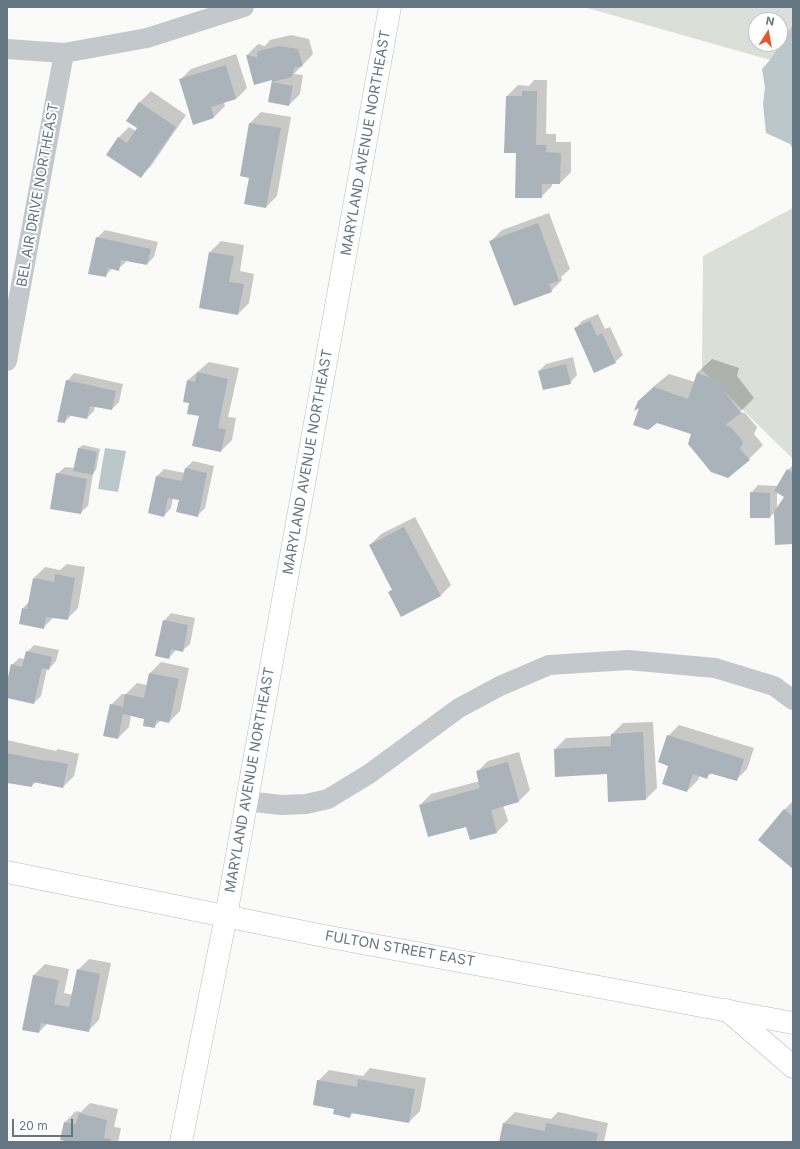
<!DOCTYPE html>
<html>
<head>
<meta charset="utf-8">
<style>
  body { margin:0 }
  #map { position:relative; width:800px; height:1149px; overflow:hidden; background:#fafaf8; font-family:Inter,sans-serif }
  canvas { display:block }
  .frame { position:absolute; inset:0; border:8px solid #657683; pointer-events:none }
  .north { position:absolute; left:748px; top:12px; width:40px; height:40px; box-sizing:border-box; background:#fff; border:1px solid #c1c8cd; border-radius:50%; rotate:11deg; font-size:11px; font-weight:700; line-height:16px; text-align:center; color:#657683 }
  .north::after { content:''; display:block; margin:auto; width:14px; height:18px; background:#e4572e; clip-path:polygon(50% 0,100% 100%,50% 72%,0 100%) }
  .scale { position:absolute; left:12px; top:1119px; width:61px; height:18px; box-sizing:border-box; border:2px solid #657683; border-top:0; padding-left:5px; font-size:12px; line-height:14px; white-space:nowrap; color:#657683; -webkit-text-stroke:3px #fff; paint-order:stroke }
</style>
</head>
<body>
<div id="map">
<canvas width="800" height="1149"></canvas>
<div class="frame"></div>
<div class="north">N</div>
<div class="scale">20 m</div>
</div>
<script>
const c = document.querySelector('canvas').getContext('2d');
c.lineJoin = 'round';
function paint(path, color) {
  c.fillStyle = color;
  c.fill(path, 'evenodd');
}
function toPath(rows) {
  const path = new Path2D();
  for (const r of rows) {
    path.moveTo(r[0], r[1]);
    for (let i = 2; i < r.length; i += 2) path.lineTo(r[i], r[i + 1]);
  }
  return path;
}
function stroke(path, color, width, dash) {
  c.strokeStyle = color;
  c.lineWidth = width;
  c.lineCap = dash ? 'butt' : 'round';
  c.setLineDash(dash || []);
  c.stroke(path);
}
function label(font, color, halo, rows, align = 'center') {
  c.font = font + ' Inter,sans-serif';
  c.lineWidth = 4;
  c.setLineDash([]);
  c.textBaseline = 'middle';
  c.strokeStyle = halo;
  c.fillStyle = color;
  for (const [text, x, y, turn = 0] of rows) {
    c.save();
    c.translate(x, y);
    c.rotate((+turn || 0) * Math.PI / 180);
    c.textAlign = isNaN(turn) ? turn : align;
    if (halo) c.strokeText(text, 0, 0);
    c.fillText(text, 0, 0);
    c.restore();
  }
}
paint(toPath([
  [584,7,793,7,793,24,780,44,780,20,756,20,756,44,780,44,770,60],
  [793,208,793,459,702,370,703,256]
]), '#dadfd7');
paint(toPath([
  [793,24,793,149,790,144,766,133,763,104,765,87,762,69,770,60],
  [105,448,126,451,118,492,98,489]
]), '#bbc7cb');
paint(toPath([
  [291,35,309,39,313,54,294,74,303,75,300,94,289,105,269,101,273,79,255,84,247,55,258,44,265,46,270,40],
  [236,54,247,88,236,99,224,102,225,106,214,117,194,123,180,80,191,69],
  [534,80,547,80,546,134,556,134,556,142,571,142,571,172,560,183,552,183,552,186,541,197,517,152,507,96,518,85,529,86],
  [151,91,186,115,151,166,140,177,118,138,129,127,136,131,138,128,127,120,140,102],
  [261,112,291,117,277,196,266,207,250,177,241,176,250,123],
  [549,213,570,269,561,277,562,280,551,291,491,241,502,230],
  [105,230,158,242,154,257,147,264,126,260,126,262,118,269,113,268,105,276,97,238],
  [221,241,244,245,240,271,254,274,249,303,238,314,200,307,210,252],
  [598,314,605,329,610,327,623,355,615,362,575,329,582,321],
  [573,357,577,375,570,383,539,371,546,364],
  [712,359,739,368,737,376,754,398,740,412,745,413,757,427,754,434,763,445,749,459,692,434,641,405,639,401,654,386,669,374,695,382,697,373],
  [209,362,239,368,228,417,236,418,232,440,221,451,200,415,190,402,188,380],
  [74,373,123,384,119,402,112,409,95,406,94,411,87,418,72,415,64,422,67,381],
  [83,445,100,449,96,470,93,473,88,506,80,513,57,474,65,467,75,468,79,448],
  [193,461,214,466,205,508,197,516,180,500,173,498,171,508,164,516,157,476,164,469,185,473,185,469],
  [793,465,793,543,775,512,770,517,751,493,758,485,778,486,788,470],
  [777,492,785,497,777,509],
  [415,517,451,585,440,596,389,592,393,589,370,545,381,534],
  [67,564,85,567,78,608,67,619,54,617,44,627,23,608,29,602,34,578,45,567,60,570],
  [171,613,195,618,190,644,182,651,176,650,169,658,164,621],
  [34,645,59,650,56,661,49,669,47,668,41,696,34,703,7,697,7,686,12,665,19,658,25,659,27,652],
  [161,662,189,668,180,711,169,722,161,720,154,727,145,718,131,715,129,727,118,738,111,705,122,694,126,694,137,683,147,685,150,673],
  [653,722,657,788,646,799,608,773,556,776,555,749,566,738,612,736,612,734,623,723],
  [679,725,754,748,747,769,736,780,712,773,707,777,700,775,698,780,687,791,669,765,668,736],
  [7,740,56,751,58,749,79,754,74,776,63,787,36,782,31,786,7,781],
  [519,752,530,790,519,801,503,805,508,821,497,832,471,839,467,825,420,805,431,794,480,781,477,772,488,761],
  [793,801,793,867,784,810],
  [89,959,111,963,99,1020,88,1031,48,1023,39,1032,34,975,45,964,69,969,64,993,73,995,78,970],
  [370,1068,426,1078,420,1111,409,1122,354,1112,350,1116,335,1108,318,1081,329,1070,363,1076],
  [90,1103,118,1109,114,1127,121,1128,118,1142,74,1142,61,1139,65,1122,76,1111,81,1112],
  [515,1112,551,1119,558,1112,608,1123,604,1142,500,1142,504,1123]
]), '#0003');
paint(toPath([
  [279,46,298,49,303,66,294,68,292,77,272,82,293,86,289,106,268,102,272,80,254,85,246,55,257,57,258,51],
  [226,65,236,99,211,107,214,118,193,125,179,79],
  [522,91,537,91,536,145,546,145,546,152,561,153,560,184,542,184,542,198,515,198,516,153,504,153,506,96,522,96],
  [139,102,176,127,141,178,106,155,118,137,127,143,137,128,126,121],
  [249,123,281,128,266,208,244,204,249,178,240,176],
  [538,223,559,281,549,284,552,292,514,306,489,241],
  [96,237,151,249,147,265,121,260,119,271,108,268,106,277,88,274],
  [209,252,234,256,229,282,244,284,238,315,199,308],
  [590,321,597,336,602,333,616,363,594,373,574,328],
  [566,364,571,384,543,390,538,371],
  [197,372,228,379,218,428,226,429,221,452,192,446,199,416,187,414,189,403,183,402,187,380,195,382],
  [697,373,726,383,723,390,741,413,725,425,731,427,743,442,740,449,750,460,728,478,711,472,688,444,691,434,657,423,648,430,633,425,639,408,634,411,638,401,654,387,688,399],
  [66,380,116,391,112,410,90,406,87,419,67,415,65,423,57,422],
  [78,448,97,452,93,475,73,471],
  [185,468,207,473,198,517,176,512,179,500,168,498,164,517,148,513,156,476,182,481],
  [787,469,793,473,793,544,775,545,774,512,784,497,774,491],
  [56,473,87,479,81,514,50,509],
  [750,492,770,493,770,518,750,518],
  [404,527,441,596,401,617,388,592,392,590,369,545],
  [55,574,75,578,68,620,46,617,44,629,19,624,22,608,27,609,33,578,54,582],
  [163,620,188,625,183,652,171,649,169,659,155,656],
  [26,651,52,657,49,670,42,668,34,704,7,698,7,682,11,664,22,667],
  [149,673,179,679,169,723,156,720,155,728,143,726,144,719,123,714,118,739,103,736,110,704,123,707,125,694,144,698],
  [643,732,646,800,608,802,607,774,555,777,554,749,611,746,611,734],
  [667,735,744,759,737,781,709,773,707,779,693,774,687,792,662,784,668,766,658,762],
  [7,753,46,761,46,760,68,764,63,788,33,782,32,787,7,783],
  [508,762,519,802,491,810,497,833,470,840,466,827,428,837,419,805,480,788,476,771],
  [784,809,793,817,793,869,758,840],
  [77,969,100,974,89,1032,41,1023,39,1033,22,1030,33,975,59,980,54,1004,69,1007],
  [358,1079,415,1089,409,1123,351,1113,350,1118,333,1114,334,1109,313,1105,317,1080,357,1087],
  [79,1113,107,1120,104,1138,111,1139,110,1142,70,1142,60,1140,64,1122,76,1124],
  [503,1123,545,1131,546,1123,598,1133,596,1142,499,1142]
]), '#aab3b9');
const secondary = toPath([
  [727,1010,793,1067],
  [181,1142,226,916,390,7]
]);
const primary = toPath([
  [7,872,319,935,793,1023]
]);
stroke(secondary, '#b3babf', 23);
stroke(primary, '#b5babe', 23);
stroke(toPath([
  [7,49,64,53,147,38,244,7],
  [7,361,64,53],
  [247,801,281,805,306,804,328,799,369,774,459,708,500,686,549,665,628,660,715,668,774,686,793,700]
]), '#c3c8cc', 20);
stroke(secondary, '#fff', 22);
stroke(primary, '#fff', 22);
label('14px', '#657683', '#fff', [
  ["MARYLAND AVENUE NORTHEAST",366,143,-80],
  ["BEL AIR DRIVE NORTHEAST",38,195,-80],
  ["MARYLAND AVENUE NORTHEAST",308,462,-80],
  ["MARYLAND AVENUE NORTHEAST",250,780,-80],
  ["FULTON STREET EAST",400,949,10]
]);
</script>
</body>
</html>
